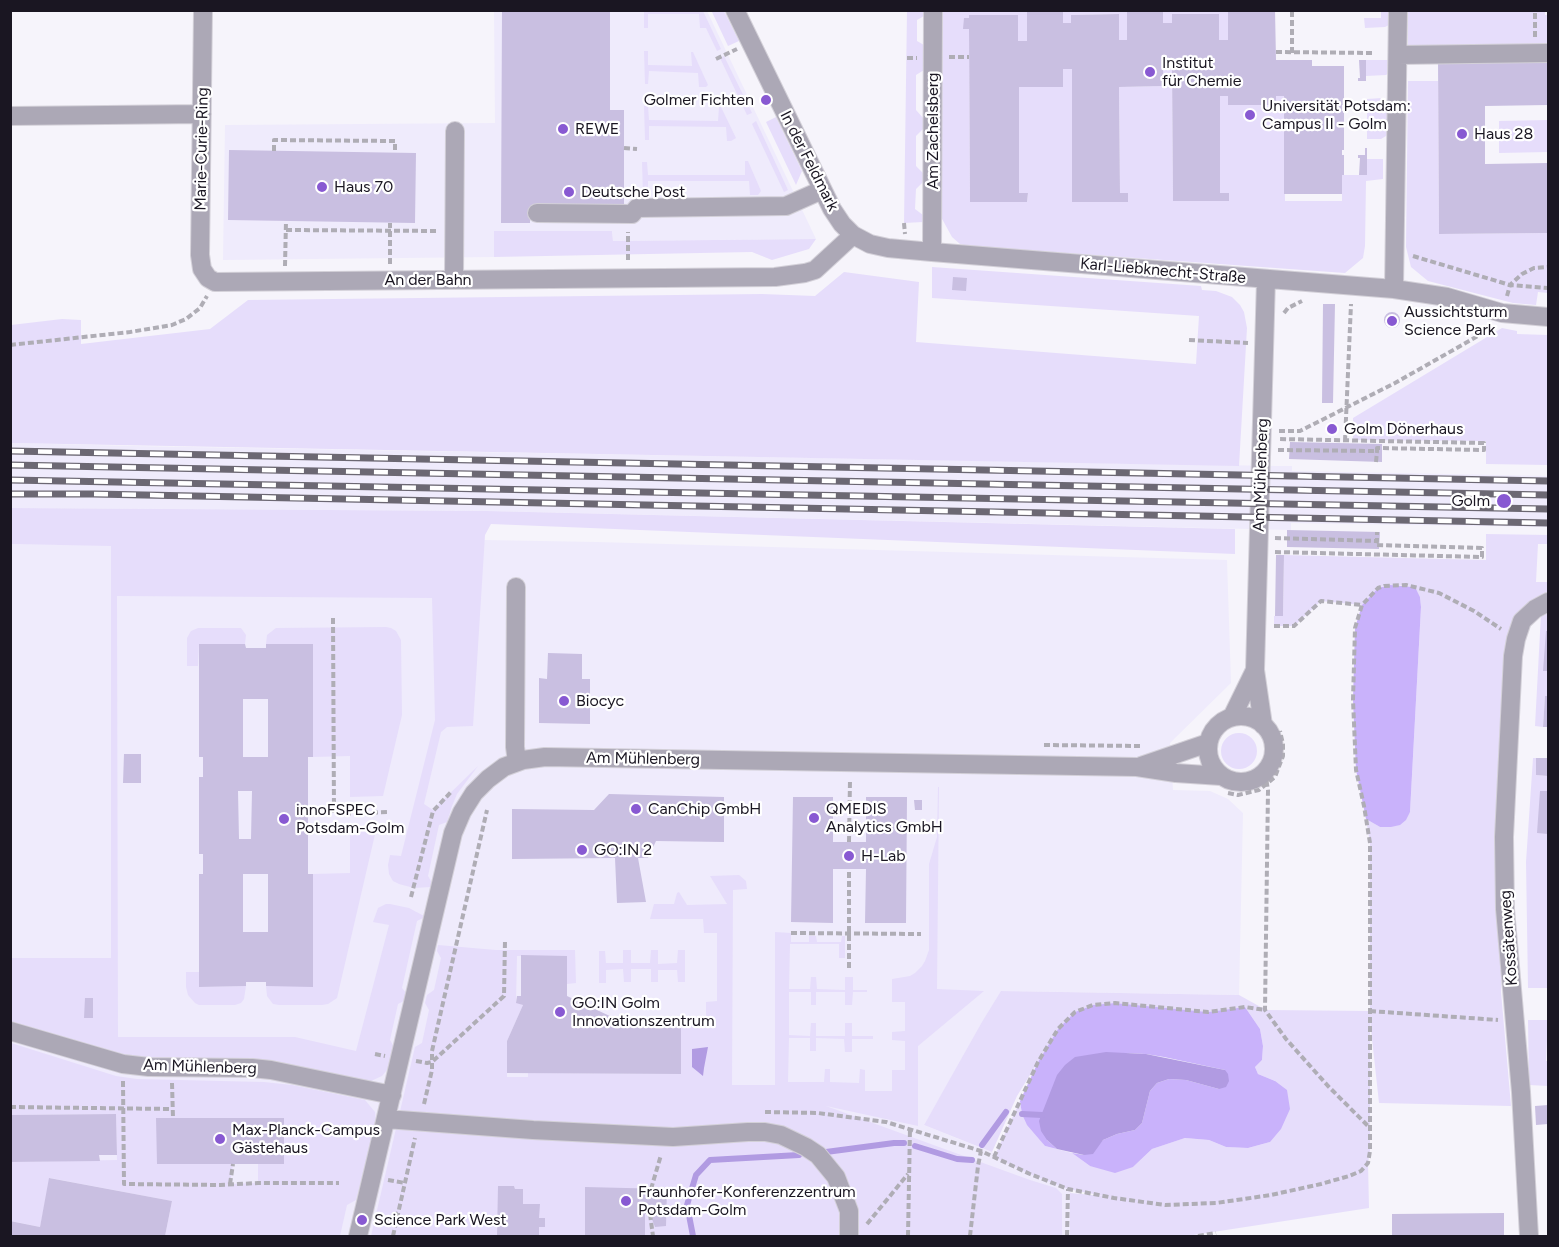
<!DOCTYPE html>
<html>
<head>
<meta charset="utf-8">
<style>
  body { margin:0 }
  #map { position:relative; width:1559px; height:1247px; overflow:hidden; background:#f6f4fb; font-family:Figtree,sans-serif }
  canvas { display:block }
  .frame { position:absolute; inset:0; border:12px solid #1a1622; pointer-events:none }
</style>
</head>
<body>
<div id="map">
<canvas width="1559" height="1247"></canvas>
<div class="frame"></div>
</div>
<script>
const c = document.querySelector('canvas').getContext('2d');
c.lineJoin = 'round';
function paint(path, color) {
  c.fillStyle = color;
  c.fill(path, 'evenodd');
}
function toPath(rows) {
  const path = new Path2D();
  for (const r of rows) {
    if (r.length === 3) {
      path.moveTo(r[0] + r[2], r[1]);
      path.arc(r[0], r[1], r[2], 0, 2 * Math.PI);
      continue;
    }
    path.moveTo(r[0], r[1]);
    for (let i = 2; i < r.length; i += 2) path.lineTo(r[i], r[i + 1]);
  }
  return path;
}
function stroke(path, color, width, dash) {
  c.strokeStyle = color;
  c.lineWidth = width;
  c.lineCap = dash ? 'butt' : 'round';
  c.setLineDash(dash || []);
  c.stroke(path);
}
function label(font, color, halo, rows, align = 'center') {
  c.font = font + ' Figtree,sans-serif';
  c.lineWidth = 4.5;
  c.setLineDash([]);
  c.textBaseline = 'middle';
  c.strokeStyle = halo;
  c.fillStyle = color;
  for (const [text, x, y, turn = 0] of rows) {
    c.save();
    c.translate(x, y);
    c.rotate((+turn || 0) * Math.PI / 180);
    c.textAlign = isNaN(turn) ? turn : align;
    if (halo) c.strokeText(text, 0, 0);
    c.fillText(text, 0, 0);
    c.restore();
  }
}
paint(toPath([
  [494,10,707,11,816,239,613,241,612,231,494,231,494,257,223,260,225,125,495,123],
  [11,443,132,446,1277,466,1292,466,1292,471,1548,476,1548,527,1291,523,1291,530,487,511,11,508],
  [484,540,597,542,1227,560,1231,683,1170,743,1173,790,1210,791,1228,799,1243,813,1239,995,1002,991,924,1125,1071,1184,1070,1236,11,1236,11,544,111,545]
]), '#efebfc');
paint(toPath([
  [715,10,724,11,739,41,728,46,712,12],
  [1545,10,1545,15,1548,15,1548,47,1408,47,1408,11],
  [644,11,703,11,721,49,717,51,706,28,700,28,699,14,648,14,648,28,644,28],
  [907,11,924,11,924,16,917,20,917,41,924,45,924,70,916,75,916,110,924,119,924,128,916,136,916,166,923,173,923,182,916,189,915,209,923,215,923,222,904,223],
  [942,11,1027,11,1027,41,1018,41,1018,15,970,15,969,18,964,18,964,29,969,29,970,202,1027,202,1028,193,1019,193,1019,87,1063,87,1063,69,1072,69,1072,201,1128,202,1128,193,1120,193,1119,87,1163,86,1163,69,1172,69,1173,201,1229,201,1229,193,1220,193,1220,96,1284,96,1285,201,1342,201,1342,175,1367,175,1367,159,1383,159,1383,179,1366,181,1365,246,1363,258,1345,273,969,246,960,244,952,237,941,217],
  [1063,11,1127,11,1127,40,1119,40,1119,14,1072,15,1071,23,1063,23],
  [1163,11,1228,11,1228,40,1219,40,1219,14,1172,14,1172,23,1163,23],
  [1381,11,1390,11,1389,25,1385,27,1365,28,1364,18,1381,18],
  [644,51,648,51,648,65,692,66,691,52,693,52,708,85,706,87,699,87,698,73,649,71,648,84,645,84],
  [724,56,752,113,747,115,720,58],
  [1366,60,1388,60,1389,73,1386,75,1366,76],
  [1408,81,1438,81,1439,234,1548,233,1548,293,1538,292,1536,305,1513,303,1428,281,1411,267,1406,247],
  [1382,98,1389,106,1389,132,1386,136,1381,139,1367,139,1367,99],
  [644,106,648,106,649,120,718,121,719,107,721,107,736,138,731,141,727,141,726,127,649,126,649,140,645,140],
  [776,117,802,171,796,185,766,122],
  [1548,120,1548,152,1499,153,1499,121],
  [756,121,788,190,784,192,752,124],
  [745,161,748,161,761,191,758,195,750,195,749,181,648,181,648,195,643,195,642,162,647,162,648,175,745,175],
  [494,231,612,231,613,241,816,239,809,249,772,260,752,252,494,257],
  [932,267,1201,286,1202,290,1216,291,1232,297,1240,305,1244,312,1247,328,1239,466,11,443,11,325,62,319,81,320,81,344,210,329,248,300,762,294,815,296,844,272,919,282,916,342,1196,364,1199,316,932,298],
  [1502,328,1517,331,1517,334,1548,335,1548,465,1486,464,1486,441,1353,440,1353,418],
  [11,508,487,511,1235,529,1235,554,491,524,485,535,473,726,447,727,441,732,424,804,433,810,478,766,457,794,452,806,447,822,439,825,428,876,432,883,431,887,414,888,399,884,393,881,389,874,388,865,390,855,401,856,435,720,432,598,117,596,118,1037,295,1037,356,1051,389,925,373,922,378,908,386,904,390,904,409,908,424,916,423,918,417,921,402,988,406,993,404,1001,398,1004,390,1040,394,1047,390,1066,382,1076,371,1081,365,1081,128,1057,11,1024,11,958,111,958,111,546,11,544],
  [1486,534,1548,535,1548,544,1538,544,1536,582,1548,582,1548,602,1522,621,1501,992,1511,1106,1379,1103,1370,1020,1370,1151,1368,1163,1369,1208,1187,1236,1070,1236,1070,1193,1104,1196,1068,1189,1030,1174,994,1157,1020,1101,1022,1114,1045,1146,1072,1153,1090,1166,1133,1167,1152,1149,1185,1138,1209,1140,1226,1147,1248,1148,1270,1142,1275,1081,1258,1074,1255,1067,1262,1060,1263,1046,1260,1029,1245,1007,1208,1012,1115,1003,1093,1005,1075,1012,1058,1029,1017,1096,992,1152,924,1125,982,1022,1001,991,1239,995,1266,1010,1370,1011,1370,843,1366,819,1380,827,1410,812,1421,607,1420,597,1414,587,1405,585,1384,586,1378,588,1371,595,1362,605,1321,601,1294,626,1274,626,1274,616,1283,616,1284,555,1486,560],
  [1548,613,1548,696,1545,697,1543,727,1535,726,1541,614],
  [386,627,391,628,396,631,401,640,402,715,383,796,350,797,350,756,313,757,312,644,266,644,267,635,276,628],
  [198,628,241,628,246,635,245,644,199,644,198,666,187,666,187,638,191,631],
  [1239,751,18],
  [1533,758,1536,758,1536,775,1548,776,1548,988,1528,988,1526,862],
  [938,787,939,787,937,989,984,991,918,1046,918,1126,826,1106,1030,1180,1056,1188,1062,1194,1062,1236,539,1236,539,1227,545,1227,545,1219,539,1218,539,1204,523,1204,523,1189,515,1189,514,1186,499,1186,497,1236,371,1236,415,1047,422,1043,429,1010,425,1003,427,995,434,990,441,958,437,951,438,945,496,950,575,950,576,983,567,984,567,956,517,956,516,1002,523,1005,507,1041,507,1077,528,1077,528,1073,681,1074,681,1017,706,1017,706,1002,717,1001,717,933,704,933,703,919,650,919,654,904,674,904,677,893,679,892,687,905,727,904,710,876,739,875,746,881,747,889,733,890,732,1085,775,1085,775,932,791,933,791,942,809,942,809,936,816,936,817,942,841,942,842,936,845,936,845,958,839,958,839,944,790,944,789,989,810,989,811,977,816,977,817,989,845,990,845,977,853,977,853,990,867,990,867,992,853,992,852,1005,845,1005,845,992,816,992,816,1005,811,1005,811,992,789,992,789,1035,810,1036,811,1023,816,1023,816,1036,845,1036,845,1023,852,1023,852,1036,873,1036,873,1039,852,1039,852,1052,845,1052,844,1039,816,1038,816,1051,810,1051,810,1038,789,1038,788,1082,824,1082,825,1069,830,1069,830,1082,859,1083,860,1069,865,1070,865,1091,892,1091,892,1070,905,1070,905,1041,892,1040,892,1032,905,1031,905,1002,892,1002,892,979,910,976,915,973,922,966,925,961,929,950,929,864,937,837],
  [376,830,337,998,328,1004,322,1005,279,1005,273,1004,267,996,266,986,313,986,313,874,350,873,350,831],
  [623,950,631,950,631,963,650,963,651,950,658,950,658,964,677,963,678,950,685,950,685,982,678,982,677,970,658,970,658,982,651,982,651,969,631,969,631,982,624,982,623,969,606,970,606,983,599,983,599,951,605,951,606,963,623,963],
  [186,972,199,972,199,987,246,986,244,999,241,1003,235,1005,199,1005,195,1003,188,995,186,987],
  [1528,1020,1548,1020,1546,1061,1548,1061,1548,1086,1529,1085],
  [11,1043,116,1076,137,1079,264,1082,292,1085,365,1100,375,1112,376,1123,356,1200,347,1205,340,1236,165,1236,172,1201,50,1178,40,1227,11,1221,10,1162,117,1160,116,1114,11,1115],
  [157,1118,284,1118,284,1164,258,1164,258,1183,230,1184,233,1164,157,1164]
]), '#e6ddfb');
paint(toPath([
  [1390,585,1415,587,1420,597,1421,607,1410,812,1406,820,1400,825,1391,827,1380,827,1366,819,1356,770,1353,700,1355,628,1362,605,1378,588],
  [1115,1003,1208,1012,1245,1007,1260,1029,1263,1046,1262,1060,1255,1067,1258,1074,1275,1081,1287,1090,1290,1109,1281,1129,1270,1142,1248,1148,1226,1147,1209,1140,1185,1138,1152,1149,1133,1167,1115,1173,1090,1166,1072,1153,1084,1155,1103,1140,1117,1134,1135,1130,1142,1123,1150,1091,1157,1083,1169,1079,1186,1080,1219,1089,1225,1070,1164,1057,1146,1054,1126,1053,1047,1140,1057,1149,1045,1146,1027,1125,1022,1114,1020,1101,1038,1062,1058,1029,1075,1012,1093,1005]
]), '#c9b2fb');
paint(toPath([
  [708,1047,704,1068,703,1076,692,1067,692,1049],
  [1106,1052,1146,1054,1225,1070,1228,1074,1229,1081,1226,1087,1219,1089,1186,1080,1169,1079,1157,1083,1150,1091,1142,1123,1135,1130,1117,1134,1103,1140,1093,1154,1084,1155,1057,1149,1047,1140,1041,1131,1039,1121,1057,1075,1065,1065,1075,1057]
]), '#b19be2');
stroke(toPath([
  [1022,1114,1042,1115],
  [982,1145,1006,1112],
  [915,1146,957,1159,972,1160],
  [826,1152,894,1143,904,1143],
  [693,1236,687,1205,696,1175,710,1160,799,1155]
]), '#b19be2', 6);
paint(toPath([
  [502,10,610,10,610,110,624,110,624,207,530,207,530,223,501,223],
  [1027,10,1063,10,1063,23,1071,23,1071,15,1119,14,1119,40,1127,40,1127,10,1163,10,1163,23,1172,23,1172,14,1219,14,1219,40,1228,40,1228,10,1275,10,1276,60,1312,60,1312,66,1344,66,1344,105,1342,105,1342,111,1344,111,1344,150,1342,150,1342,155,1344,155,1344,175,1342,175,1342,194,1284,194,1284,96,1276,96,1276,105,1228,105,1228,96,1220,96,1220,193,1229,193,1229,201,1173,201,1172,69,1163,69,1164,86,1119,87,1120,193,1128,193,1128,202,1072,202,1072,69,1063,69,1063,87,1019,87,1019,193,1028,193,1027,202,970,202,969,29,963,29,964,18,969,18,969,15,1018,15,1018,41,1027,41],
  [1548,58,1548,105,1485,106,1485,164,1548,163,1548,233,1439,234,1438,59],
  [1359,60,1366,60,1366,81,1358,81,1358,78,1360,78],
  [1365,148,1367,148,1367,175,1359,175,1360,158,1358,158,1358,155,1365,155],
  [229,150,416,153,415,223,228,220],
  [953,277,967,278,966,291,952,290],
  [1323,304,1335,304,1333,403,1322,403],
  [1392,320,8],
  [1290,442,1382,444,1382,462,1289,459],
  [1287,530,1380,532,1379,549,1287,547],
  [1276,555,1284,555,1283,616,1275,616],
  [1546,631,1548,631,1548,671,1543,671],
  [199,644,245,644,246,648,266,648,266,644,313,644,313,757,308,757,308,874,313,874,313,987,266,986,266,982,246,982,246,986,199,987,199,874,203,874,203,854,199,854,199,777,203,777,203,757,199,757],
  [243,699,268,699,268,757,243,757],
  [238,791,252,791,251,839,239,839],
  [243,874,268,874,268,932,243,932],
  [548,653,582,654,582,679,590,679,590,724,539,723,539,678,547,679],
  [1545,696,1548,696,1548,727,1543,727],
  [124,754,141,754,141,783,123,783],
  [1536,758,1548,758,1548,776,1536,775],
  [1540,791,1548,791,1548,834,1537,833],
  [609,794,724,797,724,842,656,841,648,858,638,858,646,902,617,903,615,858,512,859,512,809,594,810],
  [793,797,833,797,833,842,866,842,866,797,907,797,906,923,865,923,866,869,833,869,833,923,791,922],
  [914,800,922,800,922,810,915,810],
  [521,955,567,956,567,996,629,1025,681,1025,681,1074,507,1073,507,1041,523,1005,516,1003,517,996,521,996],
  [85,998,93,998,93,1018,84,1018],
  [1548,1105,1548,1124,1536,1125,1535,1106],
  [116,1114,117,1155,99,1155,100,1161,10,1162,10,1115],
  [156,1118,284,1118,284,1164,157,1164],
  [49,1178,172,1201,165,1236,71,1236,64,1235,64,1236,10,1236,10,1221,40,1227],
  [498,1186,514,1186,515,1189,523,1189,523,1204,540,1204,539,1218,545,1218,545,1227,539,1227,539,1236,497,1236],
  [585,1187,667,1189,666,1226,655,1227,650,1214,645,1214,645,1236,585,1236],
  [1504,1213,1504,1236,1392,1236,1392,1214]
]), '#c9bfe1');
const minor = toPath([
  [203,10,200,255,202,269,208,278,215,282,775,277,805,273,815,270,853,235],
  [735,10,832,209,842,224,853,235,870,244,888,248,932,252,1394,289,1447,297,1502,313,1548,317],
  [1398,55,1548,53],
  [10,116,202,114],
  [537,213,632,214,637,208,786,206,822,190],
  [932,252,933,10],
  [454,280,455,131],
  [1394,289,1398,10],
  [516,587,515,747,517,762],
  [1241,749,33],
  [1232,717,1255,670],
  [1263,725,1255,670,1266,279],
  [1141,766,1208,743],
  [10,1031,123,1064,149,1067,252,1068,271,1070,392,1095],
  [386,1119,533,1130,673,1137,748,1132,765,1132,781,1135,806,1147,818,1155,836,1177,849,1211,849,1236],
  [358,1236,453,833,462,812,474,793,488,779,504,767,523,760,545,757,1137,767,1176,773,1221,776],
  [1529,1236,1521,1092,1505,909,1504,837,1513,656,1516,639,1522,621,1535,609,1548,602]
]);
stroke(minor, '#d3d0d8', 20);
stroke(toPath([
  [1535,37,1535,10],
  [1276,52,1375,53],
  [1292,53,1292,10],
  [949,57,969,57],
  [907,58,917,58],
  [716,59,737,49],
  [624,148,637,149],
  [274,151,274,140,395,141,395,153],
  [904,223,905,234],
  [286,230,438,231],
  [1413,256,1510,285,1548,288],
  [628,260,628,232],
  [390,264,390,223],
  [285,266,286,221],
  [1507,296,1510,285,1522,274,1534,268,1548,267],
  [1284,313,1288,308,1302,301],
  [1189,340,1248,343],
  [10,345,130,332,172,325,186,319,200,308,207,296],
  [1279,431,1300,431,1395,383,1492,328],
  [1345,441,1351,304],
  [1278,450,1377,451,1377,448,1484,450,1484,443,1279,439],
  [1376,462,1377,451],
  [1275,538,1377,541,1377,532],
  [1275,552,1482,557,1482,548,1376,545,1377,541],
  [333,618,334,814,389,812],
  [1274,626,1294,626,1321,601,1362,605],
  [1044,745,1141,746],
  [1265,772,1268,790,1265,1010,1286,1039,1328,1086,1369,1127],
  [1228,793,1238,795,1259,790,1275,777,1283,756,1283,744,1280,731],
  [849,842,850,780],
  [411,897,433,811,452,791],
  [791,933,921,934],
  [849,968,849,869],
  [1370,1011,1498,1020],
  [375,1054,385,1056],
  [416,1061,427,1063,432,1062,504,996,505,940],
  [123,1081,124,1184,220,1185,258,1183,339,1183],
  [172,1083,173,1118],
  [424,1104,432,1070,432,1051,487,810],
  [10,1107,172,1109],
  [765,1112,818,1113,886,1122,981,1151,1030,1174,1068,1189,1114,1198,1165,1205,1216,1203,1271,1195,1321,1184,1349,1176,1361,1171,1368,1163,1370,1151,1370,843,1364,806,1356,770,1353,700,1355,628,1362,605,1378,588,1384,586,1406,585,1439,593,1474,611,1501,629],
  [284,1134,352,1129],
  [994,1157,1038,1062,1058,1029,1075,1012,1093,1005,1115,1003,1208,1012,1245,1007,1265,1010],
  [388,1180,405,1183],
  [230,1184,233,1164],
  [651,1189,661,1155],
  [650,1214,653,1236],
  [378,1224,398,1213],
  [867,1224,908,1174],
  [393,1236,415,1138],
  [908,1236,910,1128],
  [970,1236,978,1166,981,1151],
  [1067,1236,1068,1189],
  [1198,1236,1216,1233]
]), '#afadb5', 4, [6, 3]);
stroke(minor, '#aca8b6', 18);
const rail = toPath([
  [10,451,1548,481],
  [10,465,1548,495],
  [10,480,1548,509],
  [10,494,94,494,1548,523]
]);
stroke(rail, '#6c6873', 7);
stroke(rail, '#fff', 4.5, [14]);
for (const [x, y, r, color] of [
  [1150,72,6,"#8859d2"],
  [766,100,6,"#8859d2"],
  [1250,115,6,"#8859d2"],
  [563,129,6,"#8859d2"],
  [1462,134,6,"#8859d2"],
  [322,187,6,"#8859d2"],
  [569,192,6,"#8859d2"],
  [1392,321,6,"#8859d2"],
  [1332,429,6,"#8859d2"],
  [1504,501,8,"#8859d2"],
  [564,701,6,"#8859d2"],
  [636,809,6,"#8859d2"],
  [814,818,6,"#8859d2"],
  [284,819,6,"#8859d2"],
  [582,850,6,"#8859d2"],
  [849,856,6,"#8859d2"],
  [560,1012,6,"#8859d2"],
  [220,1139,6,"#8859d2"],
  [626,1201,6,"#8859d2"],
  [362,1220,6,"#8859d2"]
]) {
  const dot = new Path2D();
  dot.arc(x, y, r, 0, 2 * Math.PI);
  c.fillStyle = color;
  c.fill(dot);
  stroke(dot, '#fff', 2);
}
label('16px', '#1a1622', '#fff', [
  ["Institut",1162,63],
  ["für Chemie",1162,81],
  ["Golmer Fichten",754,100,"right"],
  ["Universität Potsdam:",1262,106],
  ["Campus II - Golm",1262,124],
  ["REWE",575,129],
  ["Haus 28",1474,134],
  ["Haus 70",334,187],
  ["Deutsche Post",581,192],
  ["Aussichtsturm",1404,312],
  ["Science Park",1404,330],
  ["Golm Dönerhaus",1344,429],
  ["Golm",1490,501,"right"],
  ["Biocyc",576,701],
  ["CanChip GmbH",648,809],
  ["QMEDIS",826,809],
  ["Analytics GmbH",826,827],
  ["innoFSPEC",296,810],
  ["Potsdam-Golm",296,828],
  ["GO:IN 2",594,850],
  ["H-Lab",861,856],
  ["GO:IN Golm",572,1003],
  ["Innovationszentrum",572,1021],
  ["Max-Planck-Campus",232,1130],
  ["Gästehaus",232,1148],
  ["Fraunhofer-Konferenzzentrum",638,1192],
  ["Potsdam-Golm",638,1210],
  ["Science Park West",374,1220]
], 'left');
label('16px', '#1a1622', '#fff', [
  ["Am Zachelsberg",933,131,-90],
  ["Marie-Curie-Ring",202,149,-89],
  ["In der Feldmark",809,161,63],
  ["Karl-Liebknecht-Straße",1163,271,5],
  ["An der Bahn",428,280],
  ["Am Mühlenberg",1261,475,-88],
  ["Am Mühlenberg",643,759,1],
  ["Kossätenweg",1509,938,-94],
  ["Am Mühlenberg",200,1067,2]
]);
</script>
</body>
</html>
